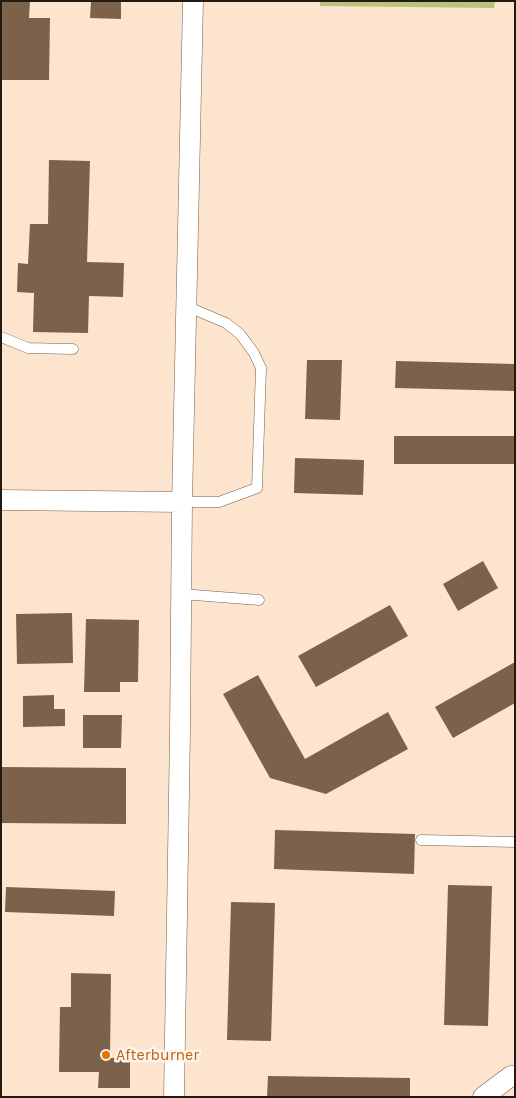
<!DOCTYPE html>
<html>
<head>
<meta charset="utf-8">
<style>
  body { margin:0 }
  #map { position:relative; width:516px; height:1098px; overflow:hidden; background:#fce4ce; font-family:Karla,sans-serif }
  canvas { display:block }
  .frame { position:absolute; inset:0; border:2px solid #251a10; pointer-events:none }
</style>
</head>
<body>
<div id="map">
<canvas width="516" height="1098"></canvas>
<div class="frame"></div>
</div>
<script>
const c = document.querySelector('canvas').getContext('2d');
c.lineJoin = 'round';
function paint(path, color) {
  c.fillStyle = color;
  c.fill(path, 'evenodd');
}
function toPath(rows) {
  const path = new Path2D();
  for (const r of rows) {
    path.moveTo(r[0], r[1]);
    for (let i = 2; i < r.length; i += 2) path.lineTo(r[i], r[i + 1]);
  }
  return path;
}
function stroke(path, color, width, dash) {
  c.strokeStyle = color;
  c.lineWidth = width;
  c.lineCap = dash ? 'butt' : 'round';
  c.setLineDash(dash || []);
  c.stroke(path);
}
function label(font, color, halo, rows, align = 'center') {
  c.font = font + ' Karla,sans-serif';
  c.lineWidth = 5;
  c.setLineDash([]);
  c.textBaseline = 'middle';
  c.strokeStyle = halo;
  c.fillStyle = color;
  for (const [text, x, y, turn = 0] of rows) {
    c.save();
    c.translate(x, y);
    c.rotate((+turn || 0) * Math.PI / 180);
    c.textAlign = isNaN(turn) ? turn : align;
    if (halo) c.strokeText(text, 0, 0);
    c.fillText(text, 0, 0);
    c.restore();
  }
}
paint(toPath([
  [320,1,495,1,494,8,320,6]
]), '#b8c380');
paint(toPath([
  [1,1,30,1,29,18,50,18,49,80,1,80],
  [91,1,121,1,121,19,90,18],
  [49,160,90,161,87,262,124,263,123,297,89,296,88,333,33,332,34,293,17,292,18,263,28,264,30,224,48,224],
  [307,360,342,360,340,420,305,419],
  [396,361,515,364,515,391,395,388],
  [394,436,515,436,515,464,394,464],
  [295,458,364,460,363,495,294,493],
  [483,561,498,588,458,611,443,584],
  [390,605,408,636,316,687,298,656],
  [72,613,73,663,17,664,16,614],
  [86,619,139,620,138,682,120,682,120,692,84,692],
  [515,662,515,703,453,738,435,707],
  [258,675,305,759,388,712,408,749,326,794,270,778,223,694],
  [54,695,54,709,65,709,65,726,23,727,23,696],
  [83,715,122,715,121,748,83,748],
  [2,767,126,768,126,824,1,823],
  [275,830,415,834,414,874,274,869],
  [448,885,492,886,488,1026,444,1025],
  [6,887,115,891,114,916,5,912],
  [231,902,275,903,271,1041,227,1040],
  [71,973,111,974,110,1058,130,1058,130,1088,98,1088,99,1072,59,1072,60,1007,71,1007],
  [268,1076,410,1078,410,1097,267,1097]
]), '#7c624a');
const service = toPath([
  [1,337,28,348,73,349],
  [182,502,219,502,257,488,261,368,254,353,240,334,226,323,186,306],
  [181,594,259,600],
  [421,840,515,842]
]);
const minor = toPath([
  [1,500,182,502],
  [174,1097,180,732,182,502,193,1],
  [483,1097,511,1076,515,1076]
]);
stroke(service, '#765d45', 11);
stroke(minor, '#765d45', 21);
stroke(service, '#fff', 10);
stroke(minor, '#fff', 20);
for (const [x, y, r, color] of [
  [106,1055,5,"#e8710a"]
]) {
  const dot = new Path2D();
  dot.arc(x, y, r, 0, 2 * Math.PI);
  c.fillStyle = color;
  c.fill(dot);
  stroke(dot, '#fbf5f0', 2);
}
label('16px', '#c56008', '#fbf5f0', [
  ["Afterburner",116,1055]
], 'left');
</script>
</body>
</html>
